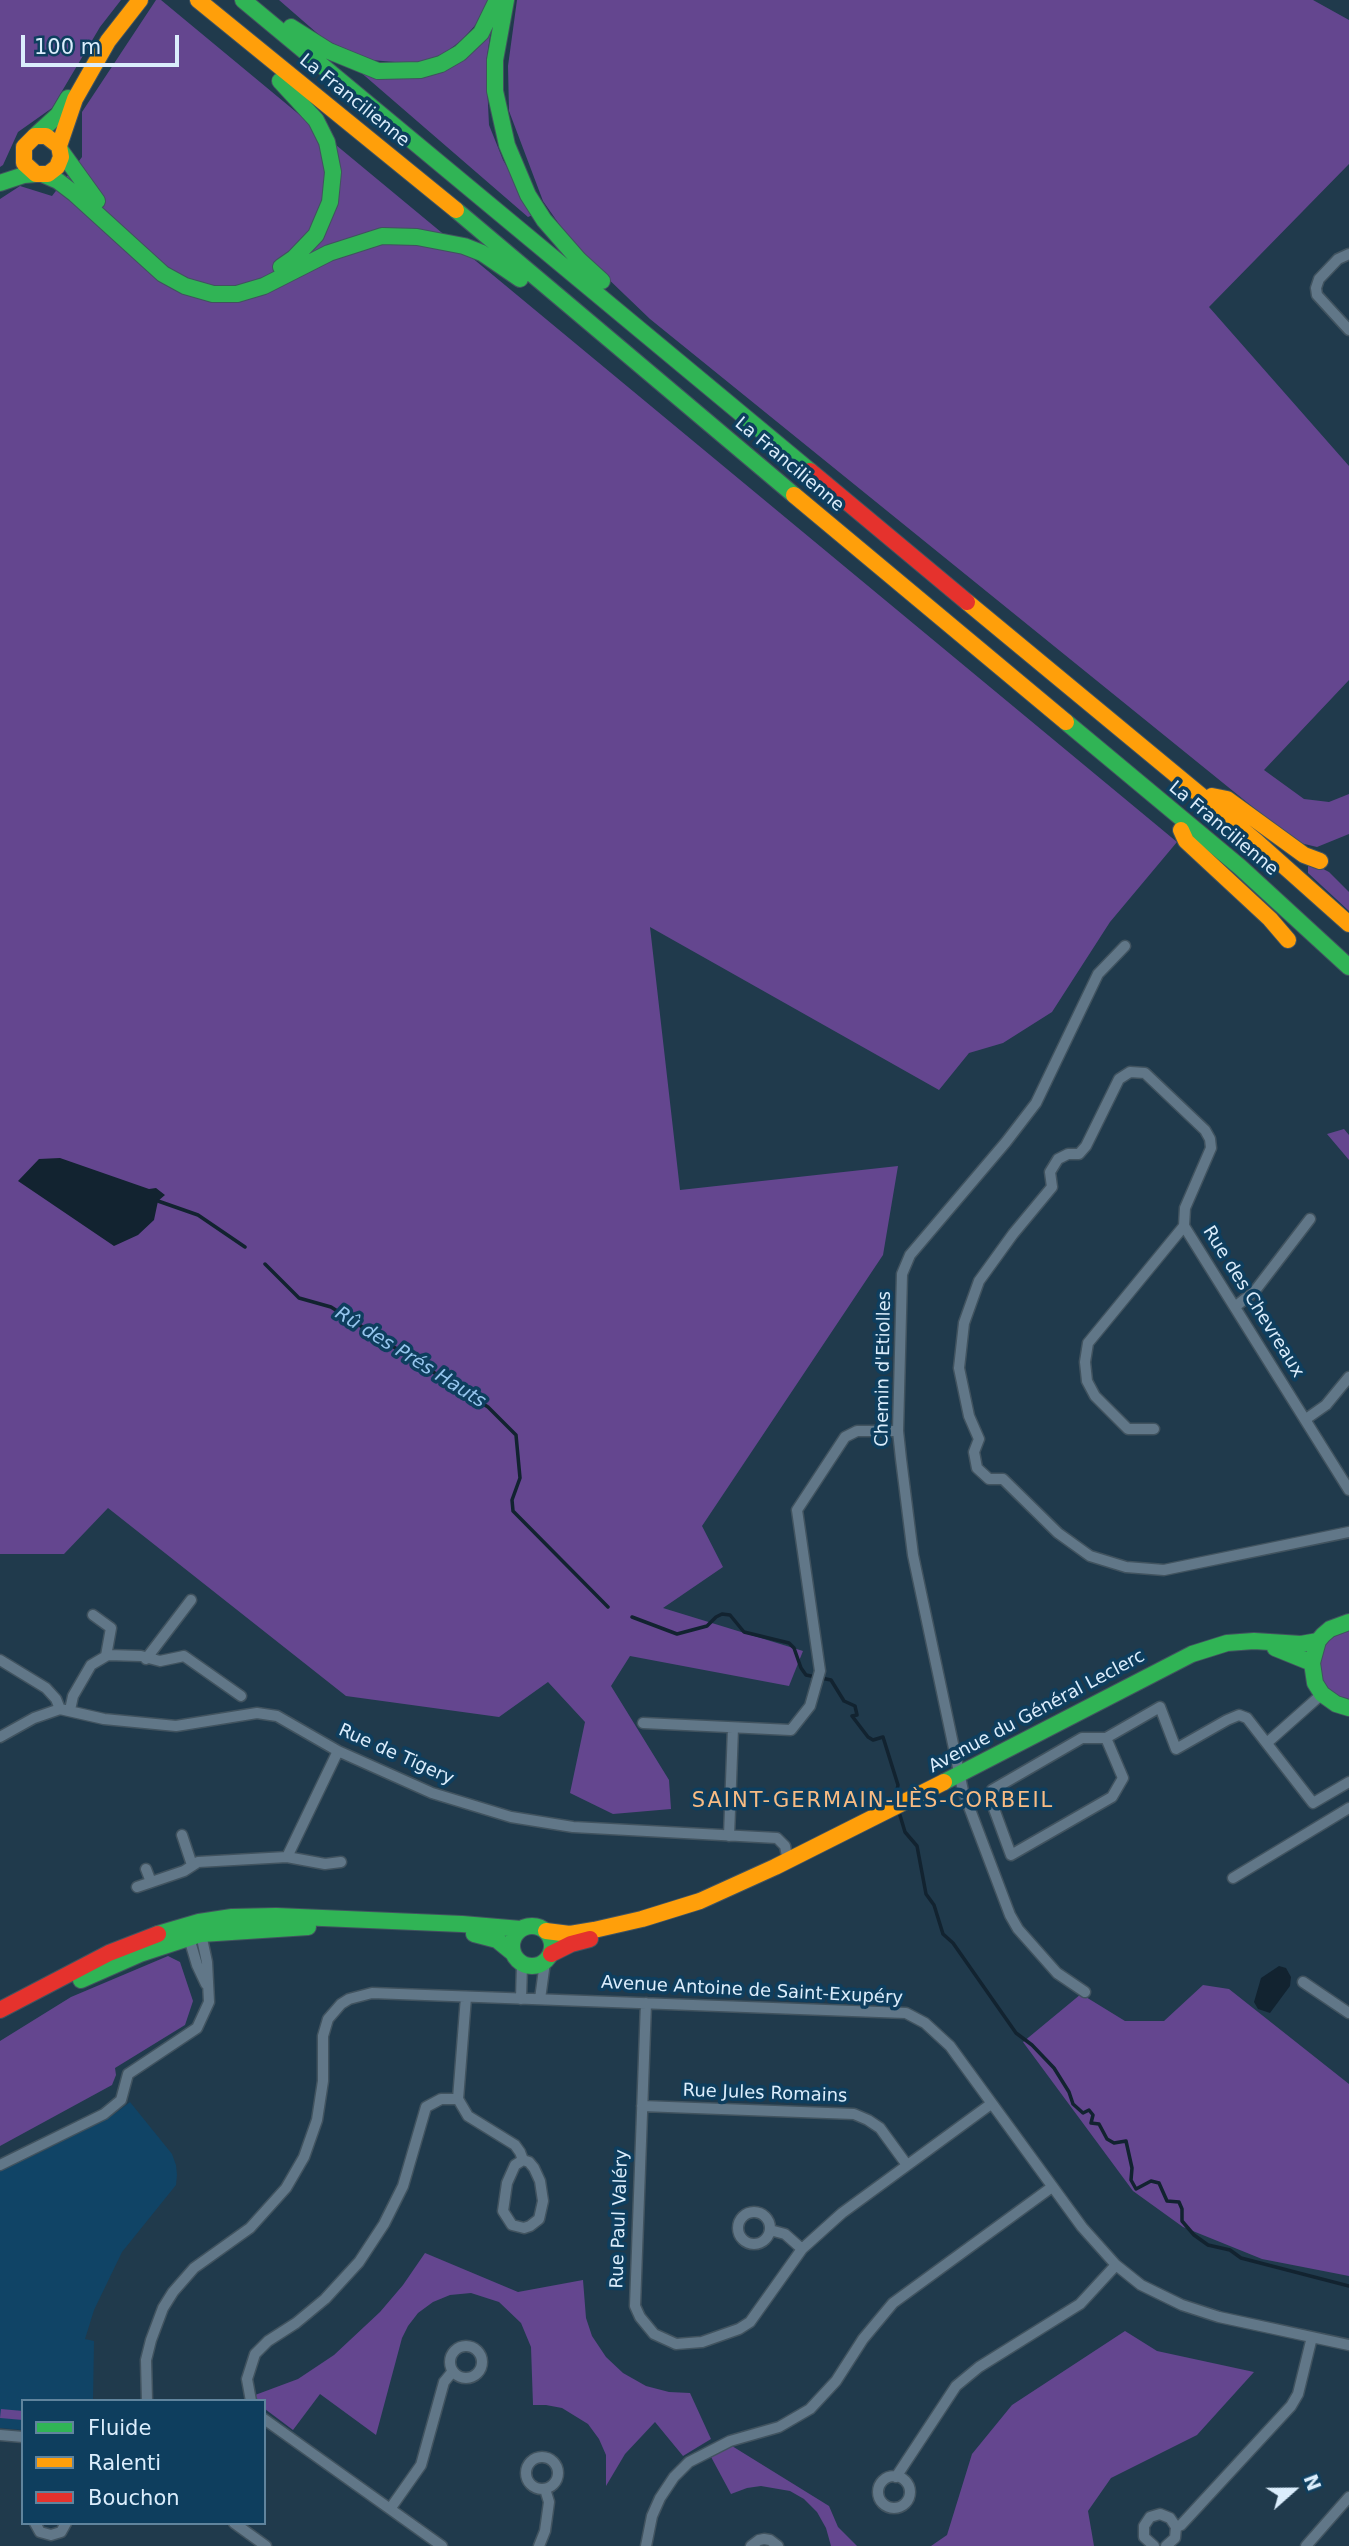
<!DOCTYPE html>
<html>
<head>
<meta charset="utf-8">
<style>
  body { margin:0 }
  #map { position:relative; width:1349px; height:2546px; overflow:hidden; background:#203a4c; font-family:"DejaVu Sans",sans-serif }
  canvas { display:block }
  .legend { position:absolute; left:21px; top:2399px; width:245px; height:126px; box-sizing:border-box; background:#0e3e5e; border:2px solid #60849d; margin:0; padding:9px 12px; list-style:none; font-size:21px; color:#dbedfc }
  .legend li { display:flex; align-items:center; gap:14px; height:35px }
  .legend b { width:35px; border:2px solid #60849d }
  .north { position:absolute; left:1258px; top:2455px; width:70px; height:70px; -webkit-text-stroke:5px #0e3e5e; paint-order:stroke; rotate:69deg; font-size:19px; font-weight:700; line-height:28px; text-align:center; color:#dbedfc }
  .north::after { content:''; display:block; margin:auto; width:24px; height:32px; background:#dbedfc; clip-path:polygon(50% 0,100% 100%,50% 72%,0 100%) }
  .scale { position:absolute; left:21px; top:35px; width:158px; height:32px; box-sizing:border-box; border:4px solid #dbedfc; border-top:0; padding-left:9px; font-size:21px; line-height:24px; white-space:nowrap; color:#dbedfc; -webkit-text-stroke:5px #0e3e5e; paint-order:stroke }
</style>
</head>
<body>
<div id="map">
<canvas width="1349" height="2546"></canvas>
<ul class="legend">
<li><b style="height:9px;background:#30b455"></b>Fluide</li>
<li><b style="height:9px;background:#ff9f0a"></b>Ralenti</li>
<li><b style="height:9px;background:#e5322d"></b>Bouchon</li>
</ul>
<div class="north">N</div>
<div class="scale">100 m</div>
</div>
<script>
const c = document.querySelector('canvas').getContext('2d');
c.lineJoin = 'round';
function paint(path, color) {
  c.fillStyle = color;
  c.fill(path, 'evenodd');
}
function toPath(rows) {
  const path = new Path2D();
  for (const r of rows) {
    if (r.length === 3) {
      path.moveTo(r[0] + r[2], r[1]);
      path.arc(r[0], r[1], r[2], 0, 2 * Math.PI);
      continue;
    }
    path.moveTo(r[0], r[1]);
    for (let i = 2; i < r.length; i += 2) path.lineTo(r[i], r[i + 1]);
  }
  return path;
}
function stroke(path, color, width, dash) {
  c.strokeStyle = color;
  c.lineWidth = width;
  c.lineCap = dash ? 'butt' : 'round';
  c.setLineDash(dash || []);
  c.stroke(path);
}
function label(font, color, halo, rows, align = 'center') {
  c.font = font + ' "DejaVu Sans",sans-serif';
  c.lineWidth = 7;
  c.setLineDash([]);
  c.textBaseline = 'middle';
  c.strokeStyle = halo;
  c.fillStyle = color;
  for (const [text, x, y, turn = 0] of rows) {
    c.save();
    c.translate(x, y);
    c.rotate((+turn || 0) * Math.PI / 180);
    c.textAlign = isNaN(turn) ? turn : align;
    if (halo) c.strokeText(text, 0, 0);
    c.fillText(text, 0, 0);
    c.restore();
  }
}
paint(toPath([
  [130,2102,172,2154,176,2165,177,2175,176,2185,122,2252,94,2310,85,2339,94,2341,93,2401,23,2401,23,2430,0,2428,0,2162,17,2163,37,2154,113,2115]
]), '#104466');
paint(toPath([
  [0,0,121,0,100,27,52,108,18,132,3,165,0,167],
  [156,0,161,0,1177,842,1110,922,1052,1012,1003,1043,969,1053,939,1090,650,927,680,1190,898,1166,883,1255,702,1526,723,1567,663,1608,803,1651,789,1686,630,1656,611,1686,669,1780,671,1809,613,1814,570,1793,585,1722,548,1682,499,1717,346,1696,108,1508,64,1554,0,1554,0,199,20,186,52,196,82,157,82,112],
  [279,0,488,0,478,22,453,50,419,64,371,60,325,40],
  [517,0,1313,0,1349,20,1349,164,1209,307,1349,466,1349,680,1264,770,1304,799,1329,802,1349,794,1349,834,1317,847,1296,842,650,319,575,247,543,201,509,111,508,66],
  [493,16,486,63,489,125,503,160,535,214,528,217,358,70,415,76],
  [1308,861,1329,872,1349,892,1349,911,1308,873],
  [1344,1129,1349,1135,1349,1160,1327,1134],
  [1349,1630,1349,1702,1334,1696,1324,1685,1319,1670,1323,1648,1327,1642,1333,1636],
  [168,1956,180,1962,193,2001,185,2025,115,2068,116,2075,112,2085,0,2146,0,2041,71,1997],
  [1203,1985,1229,1989,1349,2084,1349,2276,1262,2259,1183,2227,1133,2191,1023,2042,1081,1994,1125,2021,1164,2021],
  [425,2253,518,2292,583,2280,586,2318,592,2336,606,2357,623,2373,646,2386,669,2392,690,2393,711,2439,683,2456,655,2422,625,2454,606,2486,606,2455,599,2439,588,2424,562,2408,546,2405,533,2405,531,2347,521,2323,499,2302,471,2293,450,2295,433,2302,418,2313,408,2326,402,2338,376,2435,320,2394,293,2430,265,2409,264,2401,239,2401,298,2379,334,2355,380,2312,403,2285],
  [1125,2331,1157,2351,1254,2372,1197,2435,1111,2478,1088,2511,1094,2546,931,2546,947,2535,972,2454,1012,2405],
  [1,2409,23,2411,23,2420,0,2418],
  [732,2446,829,2506,838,2527,857,2546,831,2546,826,2528,817,2512,804,2499,790,2491,761,2486,747,2488,731,2494,710,2455]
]), '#64468f');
paint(toPath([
  [60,1158,149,1189,156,1188,165,1195,158,1201,154,1220,138,1235,114,1246,18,1181,39,1159],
  [1279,1966,1286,1968,1291,1977,1290,1986,1270,2013,1258,2009,1254,2002,1261,1978]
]), '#122330');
stroke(toPath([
  [158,1201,198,1215,245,1247],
  [265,1264,299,1298,331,1307,488,1407,516,1435,520,1478,512,1500,513,1511,608,1607],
  [632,1617,677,1634,707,1626,716,1617,722,1614,730,1615,744,1632,789,1643,794,1648,801,1668,806,1675,831,1680,844,1701,855,1706,857,1715,852,1716,868,1737,873,1740,883,1737,898,1785,895,1801],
  [899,1812,905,1832,917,1846,926,1894,934,1905,943,1934,953,1943,1016,2033,1032,2045,1054,2068,1069,2092,1073,2104,1083,2113,1089,2110,1093,2115,1091,2123,1099,2124,1107,2139,1114,2143,1126,2141,1132,2168,1131,2180,1136,2189,1151,2181,1159,2183,1167,2201,1179,2202,1182,2209,1182,2221,1194,2235,1208,2245,1230,2250,1241,2258,1349,2286]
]), '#122330', 3.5);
const street = toPath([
  [1349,254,1338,259,1319,279,1316,288,1317,295,1349,330],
  [1236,1306,1254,1292,1310,1219],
  [1306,1419,1326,1405,1349,1377],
  [1154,1429,1128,1429,1095,1396,1087,1381,1085,1362,1088,1343,1184,1226],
  [1349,1490,1184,1226,1185,1208,1211,1148,1210,1139,1205,1130,1145,1073,1130,1072,1119,1079,1086,1146,1079,1154,1068,1154,1058,1159,1050,1172,1052,1187,1013,1234,979,1281,964,1323,959,1368,969,1416,979,1439,974,1452,977,1468,989,1479,1003,1479,1058,1533,1090,1556,1126,1567,1164,1570,1349,1532],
  [93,1615,111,1628,106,1656],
  [146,1659,191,1600],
  [0,1660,46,1688,56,1699,60,1709],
  [70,1710,73,1696,91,1665,108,1655,141,1656,160,1661,184,1656,241,1696],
  [643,1723,791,1730,810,1706,820,1671,797,1510,845,1437,857,1431,898,1431],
  [0,1737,34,1718,60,1709,104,1719,176,1726,257,1713,277,1716,338,1751,432,1793,511,1817,573,1827,777,1838,785,1846,788,1861],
  [1106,1738,1123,1778,1112,1797,1011,1855,990,1798,992,1790,1082,1738,1106,1738,1160,1707,1176,1749,1227,1720,1239,1715,1247,1718,1313,1803,1349,1782],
  [1268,1742,1322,1694],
  [182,1835,192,1865],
  [729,1836,733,1728],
  [287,1857,325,1864,341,1862],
  [146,1869,151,1882],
  [1233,1878,1349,1808],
  [137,1887,184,1871,198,1862,287,1857,338,1751],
  [189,1938,197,1965,206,1984],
  [1303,1982,1349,2013],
  [1085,1992,1057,1973,1018,1929,1010,1915,963,1791,913,1555,901,1459,898,1431,902,1274,910,1255,1006,1142,1036,1103,1098,974,1125,946],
  [521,1999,522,1964],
  [540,1999,545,1962],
  [646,2003,635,2306,640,2317,654,2334,676,2344,702,2342,739,2329,750,2322,802,2249,842,2213,991,2104],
  [458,2099,468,2116,515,2145,520,2152,523,2160,515,2165,507,2183,503,2211,512,2225,524,2228,530,2226,539,2219,543,2201,540,2181,534,2168,529,2162,523,2160],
  [642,2106,854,2114,868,2120,880,2128,907,2165],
  [0,2165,104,2114,121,2100,128,2074,197,2028,209,2002,207,1962,201,1934],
  [754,2228,16],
  [770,2230,785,2234,802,2249],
  [466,2362,16],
  [147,2401,146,2360,151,2340,163,2308,173,2292,194,2268,250,2228,286,2188,304,2157,317,2120,323,2081,323,2036,328,2019,341,2004,349,1999,372,1993,906,2013,925,2023,950,2046,1082,2227,1116,2265,1141,2285,1182,2305,1219,2317,1349,2345],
  [251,2401,247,2379,255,2354,268,2341,296,2323,325,2299,359,2262,384,2224,403,2186,426,2107,441,2099,458,2099,466,1997],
  [264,2419,442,2546],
  [0,2435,23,2437],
  [542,2473,16],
  [894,2492,16],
  [896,2477,956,2386,979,2367,1080,2304,1116,2265],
  [390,2509,421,2465,444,2382,453,2371],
  [35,2523,40,2532,51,2535,61,2532,66,2523],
  [234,2523,266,2546],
  [1176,2527,1181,2525,1291,2406,1298,2394,1312,2337],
  [539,2546,545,2531,549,2502,545,2489],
  [646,2546,652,2516,660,2498,674,2477,689,2462,730,2441,779,2427,810,2409,836,2381,863,2339,893,2303,1052,2187],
  [751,2546,759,2540,764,2539,770,2540,778,2546],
  [1154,2546,1144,2537,1144,2526,1150,2517,1160,2514,1170,2518,1176,2527,1175,2538,1166,2546],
  [1306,2546,1349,2497]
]);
const fast = toPath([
  [243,0,810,471],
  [506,0,495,60,495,91,507,145,528,195,544,220,579,260,602,281],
  [291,27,329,51,378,71,420,70,441,64,460,53,481,33,497,0],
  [280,81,316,120,327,142,333,172,330,202,316,235,294,258,281,267],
  [35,136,58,115,68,98],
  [61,151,97,201],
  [42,174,58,181,75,194,163,274,185,286,213,294,237,294,264,286,329,253,382,236,417,237,464,246,482,253,520,279],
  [0,183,24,175,36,174],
  [456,210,794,495],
  [1066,722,1240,867,1349,967],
  [1349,1622,1330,1629,1323,1635,1318,1641,1312,1663,1315,1683,1322,1694,1336,1704,1349,1708],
  [1275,1648,1312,1663],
  [944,1782,1192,1654,1227,1643,1254,1641,1301,1644,1318,1641],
  [532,1946,20],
  [158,1934,199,1922,232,1917,276,1916,462,1924,521,1929],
  [474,1934,497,1940,513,1953],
  [81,1980,140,1954,201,1934,308,1927]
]);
const slow = toPath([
  [198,0,456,210],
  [59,146,46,136,35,136,24,147,24,163,36,174,48,174,57,167,61,157,59,146,75,99,108,41,140,0],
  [794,495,1066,722],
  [967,602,1257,842,1349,924],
  [1212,796,1227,799,1304,855,1320,861],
  [1181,830,1186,841,1270,919,1288,940],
  [546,1931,570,1934,594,1930,642,1919,700,1901,775,1867,944,1782]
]);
const jam = toPath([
  [810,471,967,602],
  [551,1954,571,1944,590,1939],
  [0,2010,109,1953,158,1934]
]);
stroke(street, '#41535f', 13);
stroke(fast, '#41535f', 18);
stroke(slow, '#41535f', 18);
stroke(jam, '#41535f', 18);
stroke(street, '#617788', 10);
stroke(fast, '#30b455', 16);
stroke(slow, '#ff9f0a', 16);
stroke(jam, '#e5322d', 16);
label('18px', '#dbedfc', '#0e3e5e', [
  ["La Francilienne",354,101,39],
  ["La Francilienne",789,465,40],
  ["La Francilienne",1223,829,40],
  ["Rue des Chevreaux",1253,1302,58],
  ["Chemin d'Etiolles",884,1369,-89],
  ["Avenue du Général Leclerc",1037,1712,-28],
  ["Rue de Tigery",396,1755,24],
  ["Avenue Antoine de Saint-Exupéry",752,1991,3],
  ["Rue Jules Romains",765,2094,2],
  ["Rue Paul Valéry",620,2219,-88]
]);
label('italic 19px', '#95c5ed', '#0e3e5e', [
  ["Rû des Prés Hauts",410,1358,32]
]);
c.letterSpacing = '2px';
label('21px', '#f8bc84', '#0e3e5e', [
  ["SAINT-GERMAIN-LÈS-CORBEIL",873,1802]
]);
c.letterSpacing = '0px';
</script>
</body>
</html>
